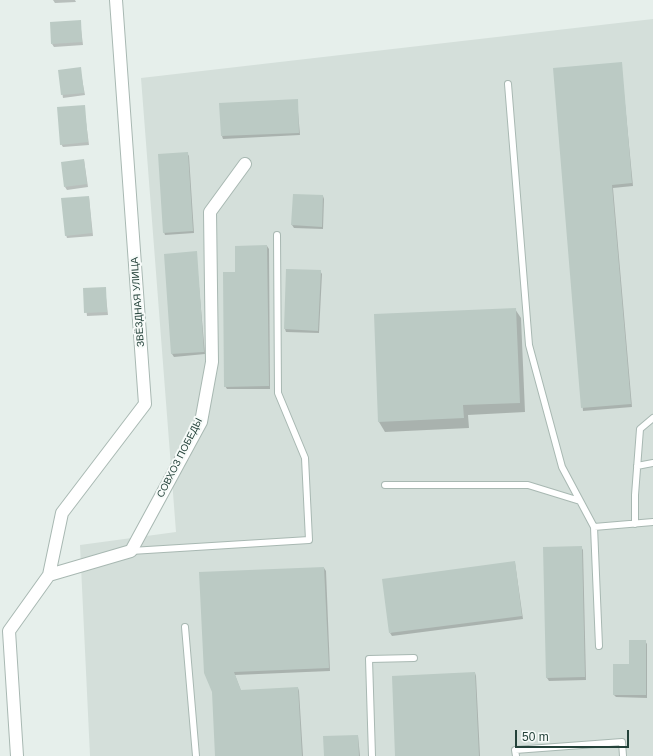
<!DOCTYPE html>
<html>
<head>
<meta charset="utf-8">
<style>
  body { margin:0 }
  #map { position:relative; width:653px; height:756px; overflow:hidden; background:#e6efeb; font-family:Helvetica,sans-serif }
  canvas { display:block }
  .scale { position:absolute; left:515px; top:730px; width:114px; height:18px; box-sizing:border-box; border:2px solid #24423a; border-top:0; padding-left:5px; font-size:12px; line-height:14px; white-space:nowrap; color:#24423a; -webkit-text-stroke:3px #f7fbf9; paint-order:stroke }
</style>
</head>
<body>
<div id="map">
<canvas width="653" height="756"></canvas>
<div class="scale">50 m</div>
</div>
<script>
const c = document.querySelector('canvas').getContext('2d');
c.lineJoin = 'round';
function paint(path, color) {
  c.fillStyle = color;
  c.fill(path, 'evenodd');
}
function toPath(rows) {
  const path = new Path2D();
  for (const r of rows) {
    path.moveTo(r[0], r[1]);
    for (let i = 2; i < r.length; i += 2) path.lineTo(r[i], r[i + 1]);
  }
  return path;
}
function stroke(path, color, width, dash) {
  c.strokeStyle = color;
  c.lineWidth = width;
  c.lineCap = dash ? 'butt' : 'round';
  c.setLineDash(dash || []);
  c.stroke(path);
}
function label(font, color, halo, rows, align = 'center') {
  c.font = font + ' Helvetica,sans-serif';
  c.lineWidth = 4;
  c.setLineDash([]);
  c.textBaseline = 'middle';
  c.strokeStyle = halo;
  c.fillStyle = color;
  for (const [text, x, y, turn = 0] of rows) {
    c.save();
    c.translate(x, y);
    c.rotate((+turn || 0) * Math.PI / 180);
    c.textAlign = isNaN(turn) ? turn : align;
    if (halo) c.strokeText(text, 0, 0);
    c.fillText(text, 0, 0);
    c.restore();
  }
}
paint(toPath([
  [653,19,653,756,90,756,80,545,176,532,141,78]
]), '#d4dfda');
paint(toPath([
  [53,0,75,0,76,2,55,3],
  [80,21,83,45,54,47,52,44],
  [621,63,633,186,613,188,632,407,583,411,554,69],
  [80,68,85,95,63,98,59,71],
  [297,100,300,135,223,139,222,136],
  [84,106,89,145,63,147,61,144],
  [187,153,189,156,194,233,165,235,164,232],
  [84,160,88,187,67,190,65,187],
  [294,195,323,196,324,199,323,229,294,228,292,225],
  [89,197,93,236,67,238,66,235],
  [267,246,269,249,270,389,227,389,225,386,236,273],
  [196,253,205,354,174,357,172,354],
  [287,270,320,271,322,274,319,333,286,332,285,329],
  [105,288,108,315,87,316,84,289],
  [515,309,521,318,525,412,468,415,469,428,385,432,379,422],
  [581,547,583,550,586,680,549,681,547,678,544,548],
  [515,563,523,619,392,636,390,633],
  [324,568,326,571,330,671,235,675,241,691,298,688,299,691,303,756,216,756,213,691],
  [645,641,647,644,647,698,616,697,614,695],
  [475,673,476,676,480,756,396,756],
  [358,736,360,756,325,756]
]), '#0003');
paint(toPath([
  [81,20,82,42,51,44,50,22],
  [622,62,632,183,612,185,631,404,581,408,553,68],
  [81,67,84,93,61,95,58,70],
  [298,99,299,133,221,136,219,103],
  [85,105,88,142,60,145,57,107],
  [188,152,193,231,163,233,158,154],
  [84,159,87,184,64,187,61,162],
  [293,194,323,195,322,227,291,225],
  [89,196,92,233,65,236,61,198],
  [267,245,269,386,224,387,223,272,235,272,235,246],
  [197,251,204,352,171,354,164,254],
  [286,269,321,270,318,331,284,329],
  [106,287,107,312,84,313,83,288],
  [516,308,520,403,463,405,464,418,378,422,374,314],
  [582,546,585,677,546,678,543,547],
  [515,561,522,616,389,633,382,579],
  [324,567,329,668,234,672,241,690,298,687,302,756,215,756,212,692,204,673,199,572],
  [629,640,646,640,646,695,613,695,613,664,629,664],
  [475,672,479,756,395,756,392,676],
  [358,735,359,756,324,756,323,736]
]), '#bbcac4');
const service = toPath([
  [508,84,529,345,562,467,594,527],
  [637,466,653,463],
  [385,485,528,485,580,501],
  [635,524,635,495,640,429,653,418],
  [131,551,309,540,305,458,278,393,277,235],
  [185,627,196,756],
  [599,646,594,527,653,522],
  [372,756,369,659,414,658],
  [516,756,515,750,622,742,623,756]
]);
const minor = toPath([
  [49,575,131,551,201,422,212,362,210,212,245,164],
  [17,756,9,631,49,575,62,513,145,404,116,0]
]);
stroke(service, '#a8b8b2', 8);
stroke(minor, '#a8b8b2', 14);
stroke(service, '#fff', 6);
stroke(minor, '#fff', 12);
label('10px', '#24423a', '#f7fbf9', [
  ["ЗВЁЗДНАЯ УЛИЦА",138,302,-94],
  ["СОВХОЗ ПОБЕДЫ",180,458,-63]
]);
</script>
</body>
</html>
